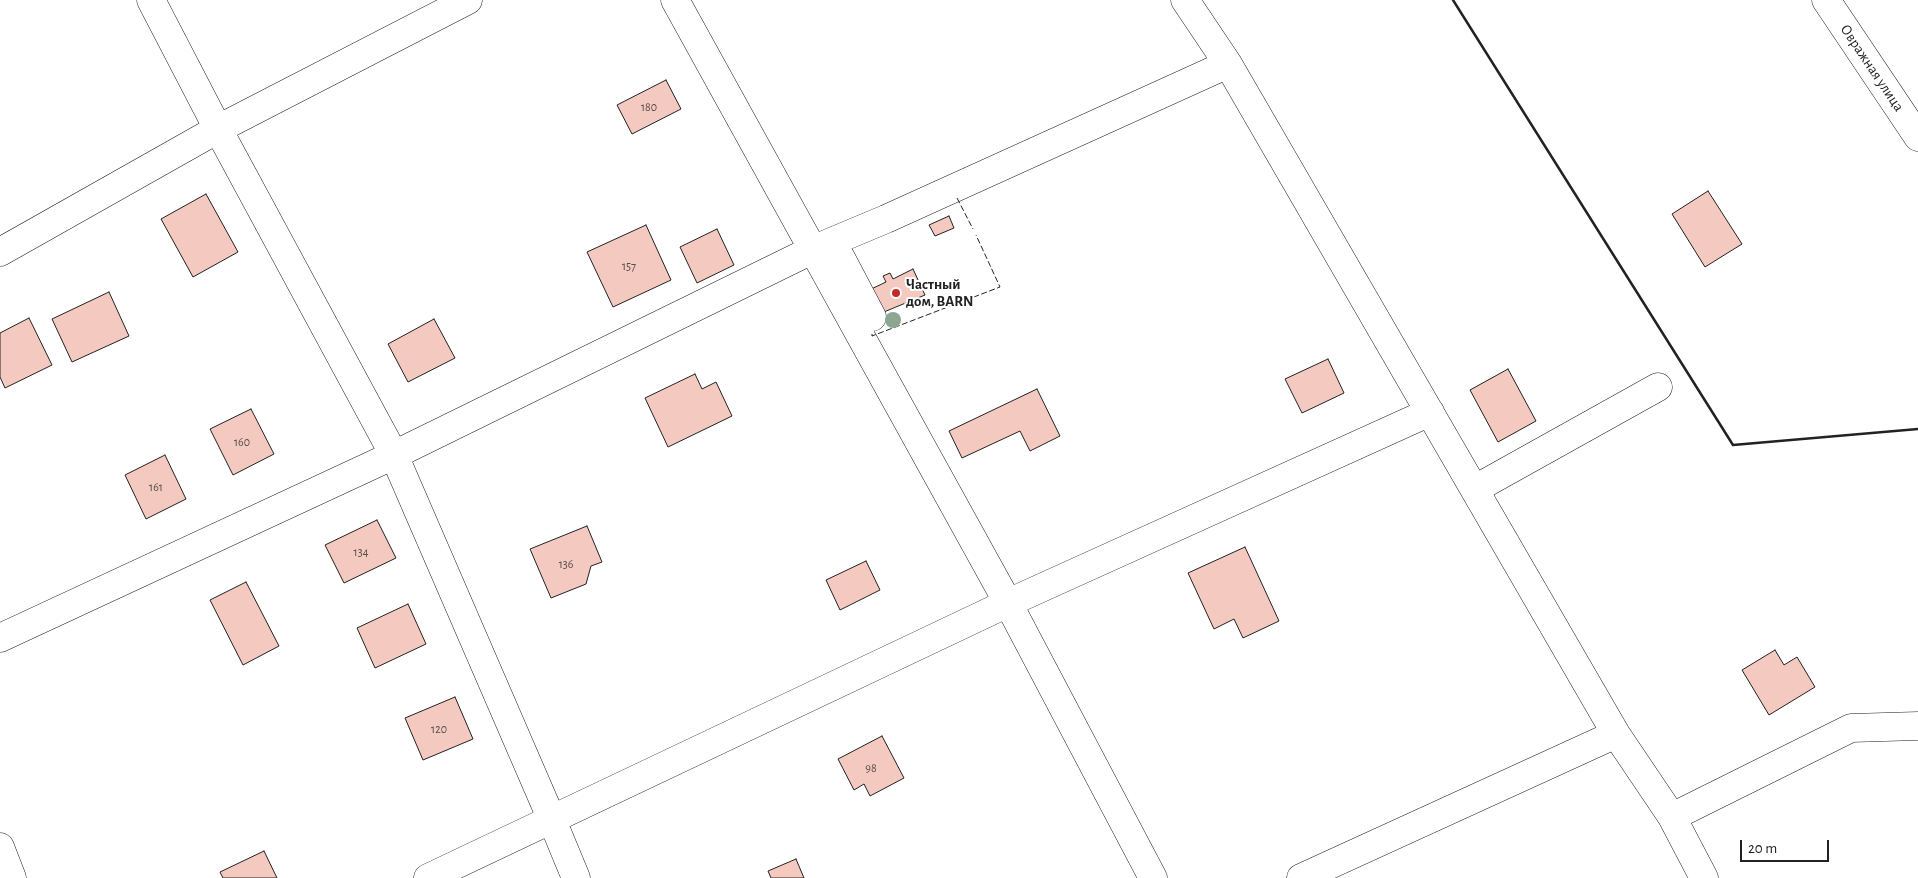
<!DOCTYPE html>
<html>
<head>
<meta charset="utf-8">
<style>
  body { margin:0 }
  #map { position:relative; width:1918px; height:878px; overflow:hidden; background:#fff; font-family:"Alegreya Sans",sans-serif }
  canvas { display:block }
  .scale { position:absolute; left:1740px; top:840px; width:89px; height:22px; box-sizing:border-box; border:2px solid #222; border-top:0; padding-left:6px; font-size:15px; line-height:18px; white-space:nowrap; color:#222; -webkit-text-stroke:4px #fff; paint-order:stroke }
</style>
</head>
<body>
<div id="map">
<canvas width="1918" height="878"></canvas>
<div class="scale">20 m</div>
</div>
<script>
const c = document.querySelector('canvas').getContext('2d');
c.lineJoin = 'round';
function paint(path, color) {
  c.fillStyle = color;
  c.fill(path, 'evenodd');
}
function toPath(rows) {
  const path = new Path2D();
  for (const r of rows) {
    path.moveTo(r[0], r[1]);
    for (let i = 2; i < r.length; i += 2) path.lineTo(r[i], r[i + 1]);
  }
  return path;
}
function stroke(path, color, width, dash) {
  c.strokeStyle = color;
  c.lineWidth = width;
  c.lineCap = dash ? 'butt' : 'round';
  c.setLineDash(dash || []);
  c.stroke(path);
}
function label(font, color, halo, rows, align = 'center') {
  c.font = font + ' "Alegreya Sans",sans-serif';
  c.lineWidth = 4;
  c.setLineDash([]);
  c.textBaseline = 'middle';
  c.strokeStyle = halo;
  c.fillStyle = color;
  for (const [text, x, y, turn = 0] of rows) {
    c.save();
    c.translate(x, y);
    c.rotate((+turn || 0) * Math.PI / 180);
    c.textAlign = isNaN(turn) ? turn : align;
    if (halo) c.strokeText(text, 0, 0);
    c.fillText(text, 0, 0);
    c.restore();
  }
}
const building = toPath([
  [666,80,681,109,632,134,617,105,666,80],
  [1708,191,1742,244,1705,267,1672,214,1708,191],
  [206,194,238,252,193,277,161,219,206,194],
  [949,216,954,228,935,236,929,225,949,216],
  [646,225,671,280,613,307,587,252,646,225],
  [717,229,734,265,697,283,680,247,717,229],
  [913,269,925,295,879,314,867,291,886,282,883,276,890,273,893,279,913,269],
  [109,292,129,336,72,362,52,319,109,292],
  [29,318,52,365,5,388,0,377,0,333,29,318],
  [434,319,455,358,408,382,388,344,434,319],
  [1328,359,1344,393,1302,413,1285,379,1328,359],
  [1508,369,1536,421,1498,442,1470,390,1508,369],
  [695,374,702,389,716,382,732,416,668,447,645,398,695,374],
  [1037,389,1060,436,1030,451,1020,431,962,458,949,431,1037,389],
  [251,409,274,454,233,475,210,429,251,409],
  [165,455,186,499,146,519,125,475,165,455],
  [377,520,396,558,344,583,325,545,377,520],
  [587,526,602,562,591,566,586,584,551,598,530,549,587,526],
  [1245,547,1279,621,1243,638,1234,619,1214,629,1188,573,1245,547],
  [866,561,880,590,840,610,826,580,866,561],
  [246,582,279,646,243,665,210,600,246,582],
  [408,604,426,644,375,668,357,628,408,604],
  [1775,650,1784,665,1797,657,1815,687,1769,715,1742,670,1775,650],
  [455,697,473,739,423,760,405,718,455,697],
  [882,736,904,778,870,796,864,784,854,790,838,759,882,736],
  [264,851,277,878,223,878,220,872,264,851],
  [796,859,804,878,771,878,768,871,796,859]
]);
paint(building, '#f3c9c0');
stroke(building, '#222', 1);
const minor = toPath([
  [151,0,218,129,394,455,552,820,576,878],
  [675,0,1008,603,1153,878],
  [1185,0,1228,64,1616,734,1672,817,1704,878],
  [1826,0,1918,137],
  [812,250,841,258,872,317],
  [0,252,218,129,468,0],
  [1475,489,1658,387],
  [0,638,394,455,812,250,886,219,1228,64],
  [1672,817,1851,728,1918,726],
  [0,847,12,878],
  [428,878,1008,603,1430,412],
  [1301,878,1616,734]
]);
stroke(minor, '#222', 29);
stroke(minor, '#fff', 28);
stroke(toPath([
  [957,198,973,229],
  [872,334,872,336,1000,287,976,235]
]), '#222', 1, [6, 2.5]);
stroke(toPath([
  [1453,0,1733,445,1918,429]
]), '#222', 2.5);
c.fillStyle = '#8da692';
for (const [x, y] of [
  [893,320]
]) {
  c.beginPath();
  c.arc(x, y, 8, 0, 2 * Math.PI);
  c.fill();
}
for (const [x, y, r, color] of [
  [896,293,5,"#c62828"]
]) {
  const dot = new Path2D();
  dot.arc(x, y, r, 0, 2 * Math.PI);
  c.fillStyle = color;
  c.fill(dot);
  stroke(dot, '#fff', 2);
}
label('12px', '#564c4a', null, [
  ["180",649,107],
  ["157",629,266],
  ["160",242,442],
  ["161",156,487],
  ["134",361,552],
  ["136",566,564],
  ["120",439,729],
  ["98",871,768]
]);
label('15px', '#222', '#fff', [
  ["Овражная улица",1872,68,56]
]);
label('bold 15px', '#222', '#fff', [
  ["Частный",906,284],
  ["дом, BARN",906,301]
], 'left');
</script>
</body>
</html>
